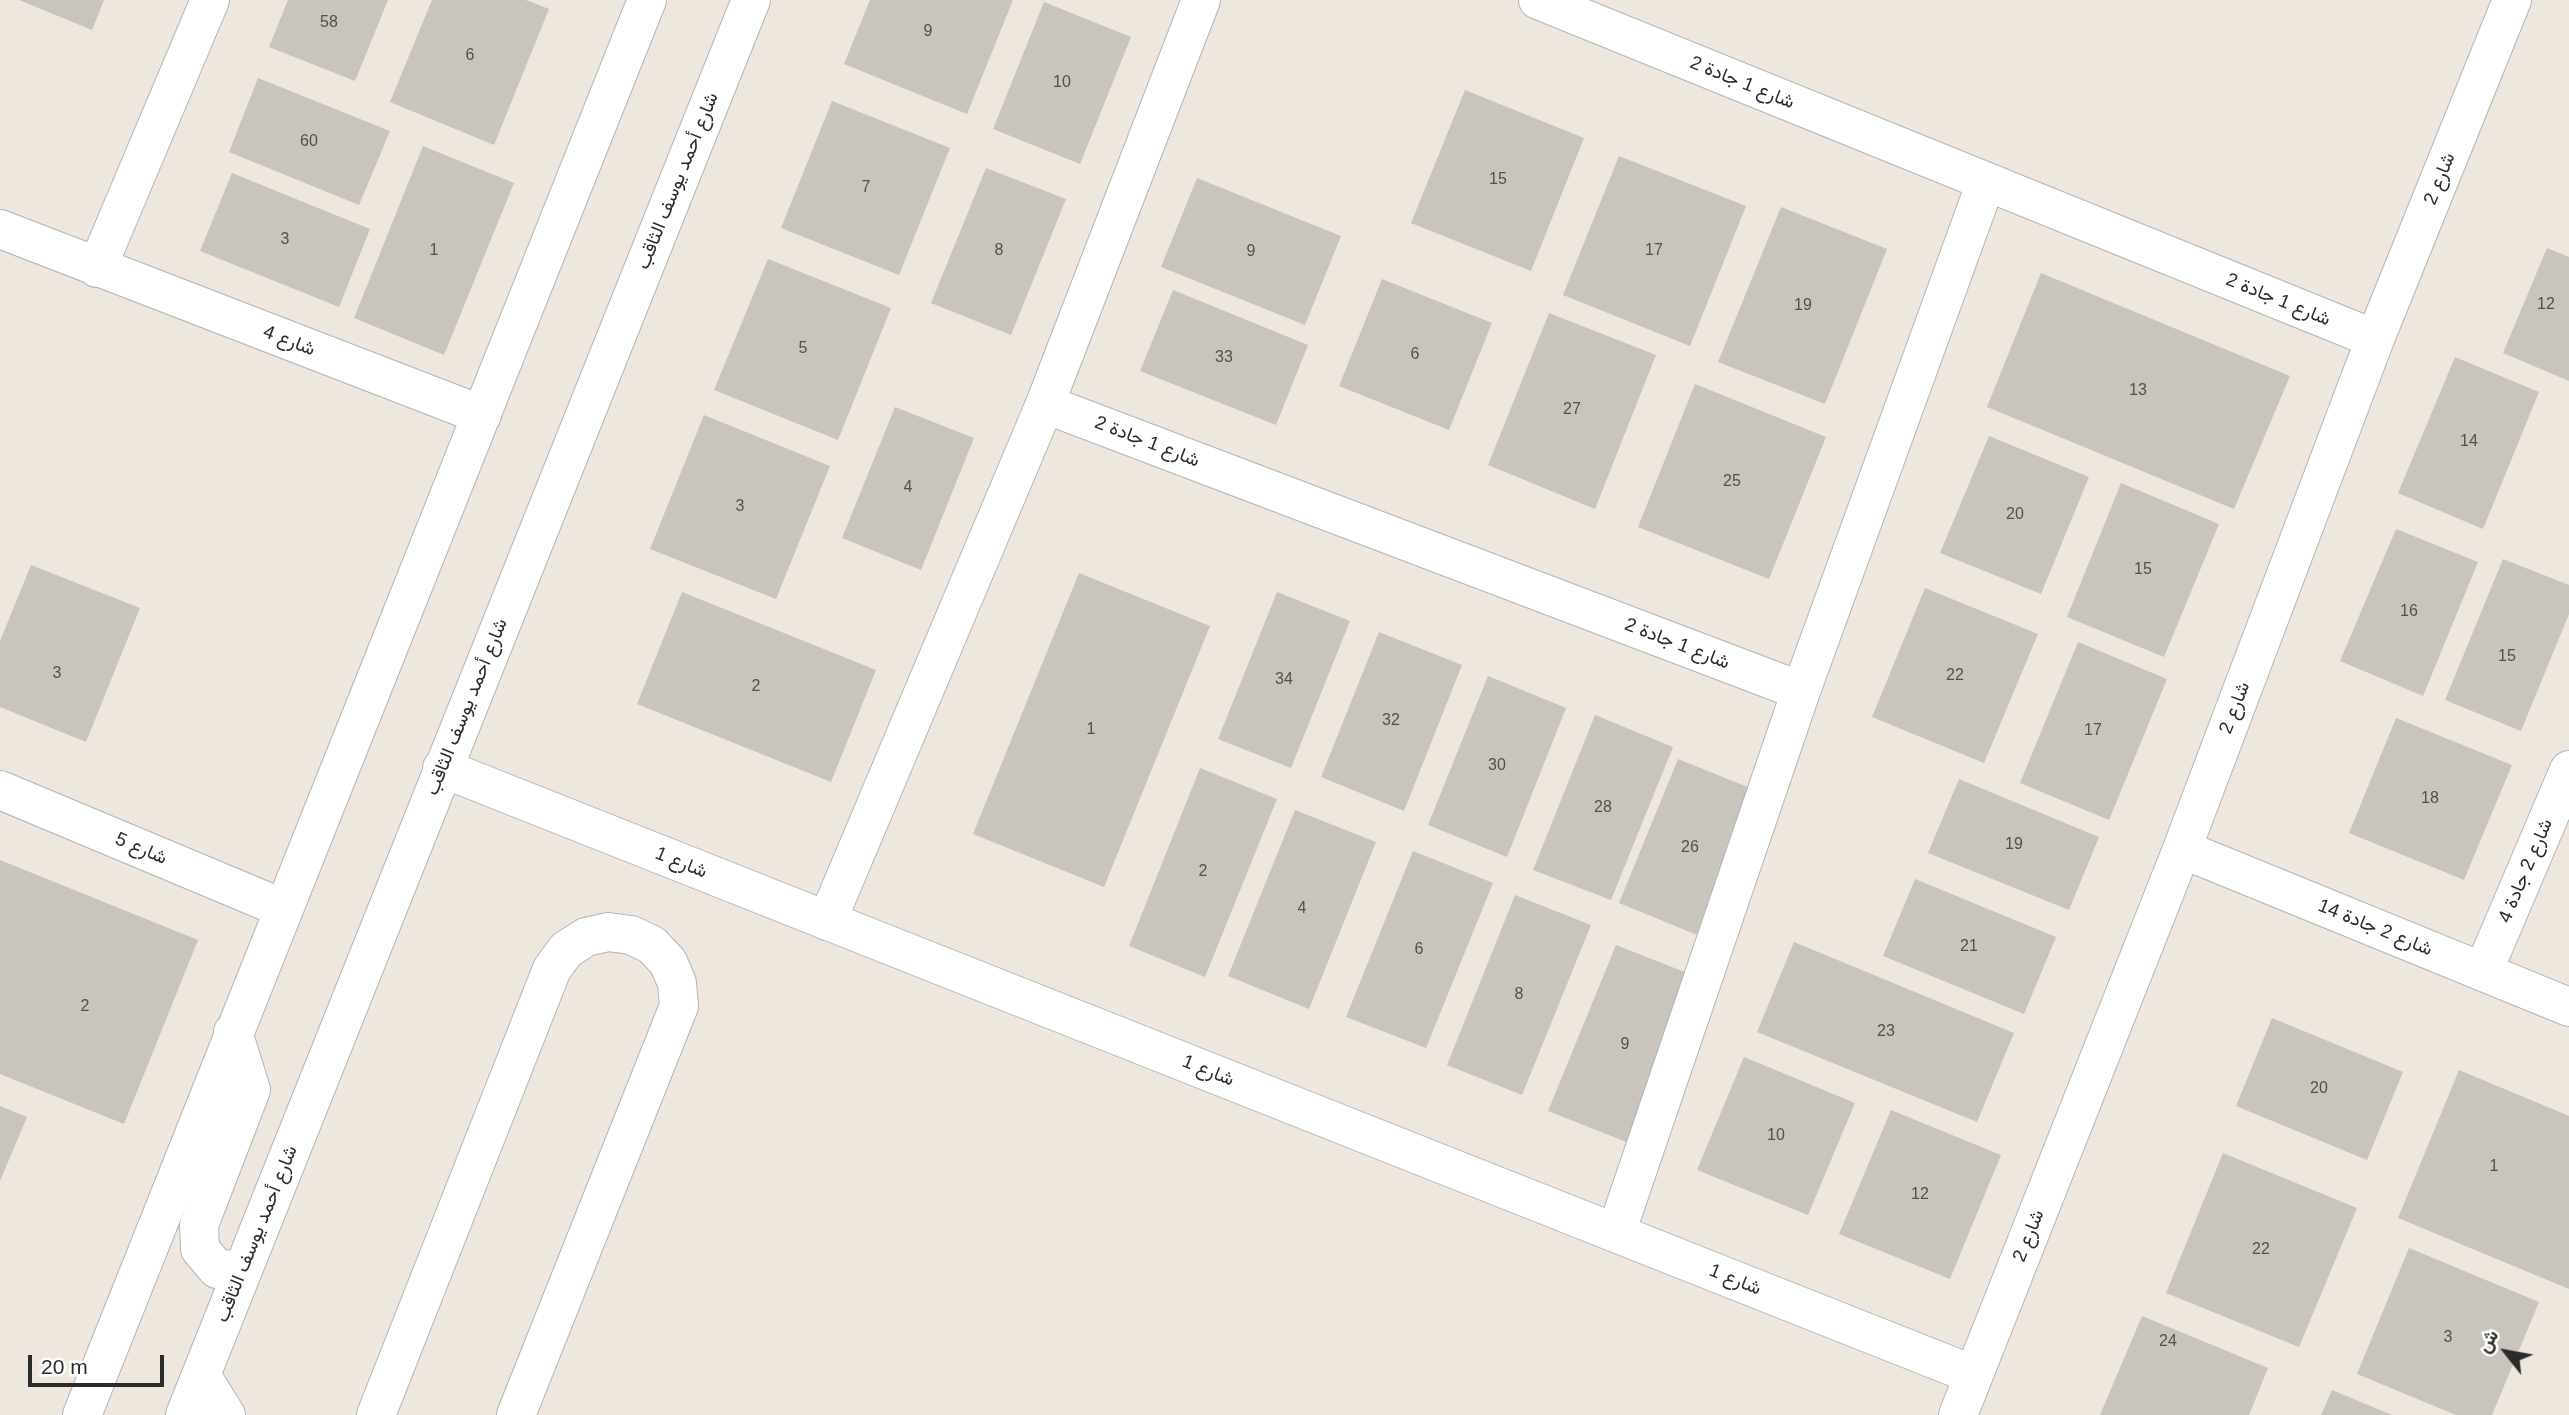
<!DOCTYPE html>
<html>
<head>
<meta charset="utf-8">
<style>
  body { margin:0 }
  #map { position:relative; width:2569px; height:1415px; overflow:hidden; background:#eee7dd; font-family:Helvetica,Vazirmatn,sans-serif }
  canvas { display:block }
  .north { position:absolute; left:2471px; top:1317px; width:70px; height:70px; -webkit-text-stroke:5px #fff; paint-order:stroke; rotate:301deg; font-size:19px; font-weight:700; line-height:28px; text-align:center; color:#2b2b2b }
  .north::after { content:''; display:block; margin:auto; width:24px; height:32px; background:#2b2b2b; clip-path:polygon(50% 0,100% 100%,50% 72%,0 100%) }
  .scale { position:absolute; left:28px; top:1355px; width:136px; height:32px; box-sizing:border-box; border:4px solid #2b2b2b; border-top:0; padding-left:9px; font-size:21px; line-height:24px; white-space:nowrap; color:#2b2b2b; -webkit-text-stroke:5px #fff; paint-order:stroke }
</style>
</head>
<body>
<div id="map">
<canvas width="2569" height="1415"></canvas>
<div class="north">ش</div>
<div class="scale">20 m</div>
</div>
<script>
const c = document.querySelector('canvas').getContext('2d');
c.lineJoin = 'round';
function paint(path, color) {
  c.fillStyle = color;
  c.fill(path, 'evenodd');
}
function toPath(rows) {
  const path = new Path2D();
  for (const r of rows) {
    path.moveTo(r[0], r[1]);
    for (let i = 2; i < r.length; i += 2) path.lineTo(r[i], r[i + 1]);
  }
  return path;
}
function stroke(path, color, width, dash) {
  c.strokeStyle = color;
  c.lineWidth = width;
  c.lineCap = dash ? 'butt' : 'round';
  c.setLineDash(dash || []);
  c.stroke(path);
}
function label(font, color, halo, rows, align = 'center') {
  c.font = font + ' Helvetica,Vazirmatn,sans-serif';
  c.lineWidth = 5;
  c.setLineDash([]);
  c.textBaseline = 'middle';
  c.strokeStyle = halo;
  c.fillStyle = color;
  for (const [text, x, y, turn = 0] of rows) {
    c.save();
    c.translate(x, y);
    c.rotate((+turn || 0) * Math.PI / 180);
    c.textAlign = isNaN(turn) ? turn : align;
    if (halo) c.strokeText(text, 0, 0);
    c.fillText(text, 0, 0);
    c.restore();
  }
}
paint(toPath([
  [19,0,104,0,92,30],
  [288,0,388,0,355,81,269,47],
  [432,0,526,0,549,9,494,145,390,102],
  [870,0,1013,0,967,114,844,64],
  [1044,2,1131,37,1080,164,993,129],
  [258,78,390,131,359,205,229,152],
  [1465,90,1584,138,1531,271,1411,223],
  [832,101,950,148,899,275,781,228],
  [423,146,514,183,444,355,354,318],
  [1619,156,1746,206,1690,346,1563,295],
  [986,168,1066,199,1011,335,931,303],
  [232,173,370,229,339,307,200,251],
  [1197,178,1341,236,1305,325,1161,267],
  [1781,207,1887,249,1825,404,1718,362],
  [2547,248,2569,257,2569,381,2503,353],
  [768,259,891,308,838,440,714,390],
  [2041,273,2290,376,2234,509,1987,407],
  [1382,279,1492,323,1449,430,1339,386],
  [1173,290,1308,345,1276,425,1140,371],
  [1549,313,1656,355,1595,509,1488,465],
  [2455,357,2539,392,2483,529,2398,493],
  [1695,384,1826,437,1769,579,1638,527],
  [895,407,974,438,921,570,842,538],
  [704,415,830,466,776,599,650,549],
  [1989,436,2089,477,2041,594,1940,553],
  [2121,483,2219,524,2164,657,2067,617],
  [2396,529,2478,562,2423,696,2340,661],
  [2503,559,2569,585,2569,614,2521,731,2445,700],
  [31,565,140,608,86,742,0,707,0,641],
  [1079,573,1210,626,1104,887,973,834],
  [1925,588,2038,634,1984,763,1872,717],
  [682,592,876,670,831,782,637,704],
  [1277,592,1350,621,1291,768,1218,739],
  [1379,632,1462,665,1404,811,1321,777],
  [2078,642,2167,679,2109,820,2020,783],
  [1488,676,1566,708,1507,857,1428,825],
  [1595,715,1673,747,1611,900,1533,870],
  [2396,718,2512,765,2464,880,2349,833],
  [1678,759,1760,792,1702,937,1619,903],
  [1200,768,1277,799,1205,977,1129,946],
  [1959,779,2099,837,2069,910,1928,853],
  [1295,810,1376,842,1309,1009,1228,976],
  [1413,851,1493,883,1426,1048,1346,1017],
  [0,860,198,940,124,1124,0,1074],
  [1915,879,2056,937,2024,1014,1883,956],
  [1515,895,1591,925,1522,1095,1447,1065],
  [1794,942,2014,1033,1977,1122,1757,1032],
  [1616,945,1700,978,1634,1145,1548,1111],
  [2272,1018,2403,1072,2367,1160,2236,1106],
  [1744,1057,1855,1103,1808,1215,1697,1170],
  [2459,1070,2569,1116,2569,1289,2398,1218],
  [0,1106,27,1117,0,1181],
  [1891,1110,2001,1155,1950,1279,1839,1234],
  [2223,1153,2357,1208,2299,1347,2166,1293],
  [2409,1248,2539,1302,2492,1415,2456,1415,2357,1374],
  [2142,1316,2268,1368,2249,1415,2100,1415],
  [2332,1390,2392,1415,2321,1415]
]), '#c9c4bc');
const minor = toPath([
  [1538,0,2375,339],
  [0,229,482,415],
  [97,268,210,0],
  [1045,404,1801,691,1986,182],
  [442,768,1974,1375],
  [0,790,282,908],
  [2182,849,2569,1007],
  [827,921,1045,404,1201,0],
  [2483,972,2569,770],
  [233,1032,251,1090,199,1225,200,1249,217,1269,243,1270],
  [1616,1233,1801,691],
  [201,1375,226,1415],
  [82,1415,647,0],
  [185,1415,751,0],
  [376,1415,552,969,566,950,586,937,608,932,631,935,652,945,668,962,677,983,679,1006,516,1415],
  [1958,1415,2182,849,2375,339,2512,0]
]);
stroke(minor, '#b1b3bf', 40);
stroke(minor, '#fff', 38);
label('16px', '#52514f', null, [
  ["58",329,23],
  ["9",928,32],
  ["6",470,56],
  ["10",1062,83],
  ["60",309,142],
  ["15",1498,180],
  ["7",866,188],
  ["3",285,240],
  ["1",434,251],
  ["8",999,251],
  ["17",1654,251],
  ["9",1251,252],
  ["12",2546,305],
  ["19",1803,306],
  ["5",803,349],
  ["6",1415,355],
  ["33",1224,358],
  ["13",2138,391],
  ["27",1572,410],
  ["14",2469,442],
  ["25",1732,482],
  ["4",908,488],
  ["3",740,507],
  ["20",2015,515],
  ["15",2143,570],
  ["16",2409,612],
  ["15",2507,657],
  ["3",57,674],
  ["22",1955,676],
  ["34",1284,680],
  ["2",756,687],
  ["32",1391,721],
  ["1",1091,730],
  ["17",2093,731],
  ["30",1497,766],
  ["18",2430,799],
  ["28",1603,808],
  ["19",2014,845],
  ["26",1690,848],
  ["2",1203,872],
  ["4",1302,909],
  ["21",1969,947],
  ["6",1419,950],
  ["8",1519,995],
  ["2",85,1007],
  ["23",1886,1032],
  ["9",1625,1045],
  ["20",2319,1089],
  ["10",1776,1136],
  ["1",2494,1167],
  ["12",1920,1195],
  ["22",2261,1250],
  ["3",2448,1338],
  ["24",2168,1342]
]);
label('19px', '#2b2b2b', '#fff', [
  ["شارع 1 جادة 2",1742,83,22],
  ["شارع 2",2440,179,-68],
  ["شارع أحمد يوسف الثاقب",678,181,-68],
  ["شارع 1 جادة 2",2278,300,22],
  ["شارع 4",289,341,21],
  ["شارع 1 جادة 2",1147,442,21],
  ["شارع 1 جادة 2",1677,644,21],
  ["شارع أحمد يوسف الثاقب",467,707,-68],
  ["شارع 2",2235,708,-69],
  ["شارع 5",141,849,23],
  ["شارع 1",681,863,22],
  ["شارع 2 جادة 4",2526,871,-67],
  ["شارع 2 جادة 14",2375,928,22],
  ["شارع 1",1208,1071,22],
  ["شارع أحمد يوسف الثاقب",257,1234,-68],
  ["شارع 2",2029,1236,-68],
  ["شارع 1",1735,1280,22]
]);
</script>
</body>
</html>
